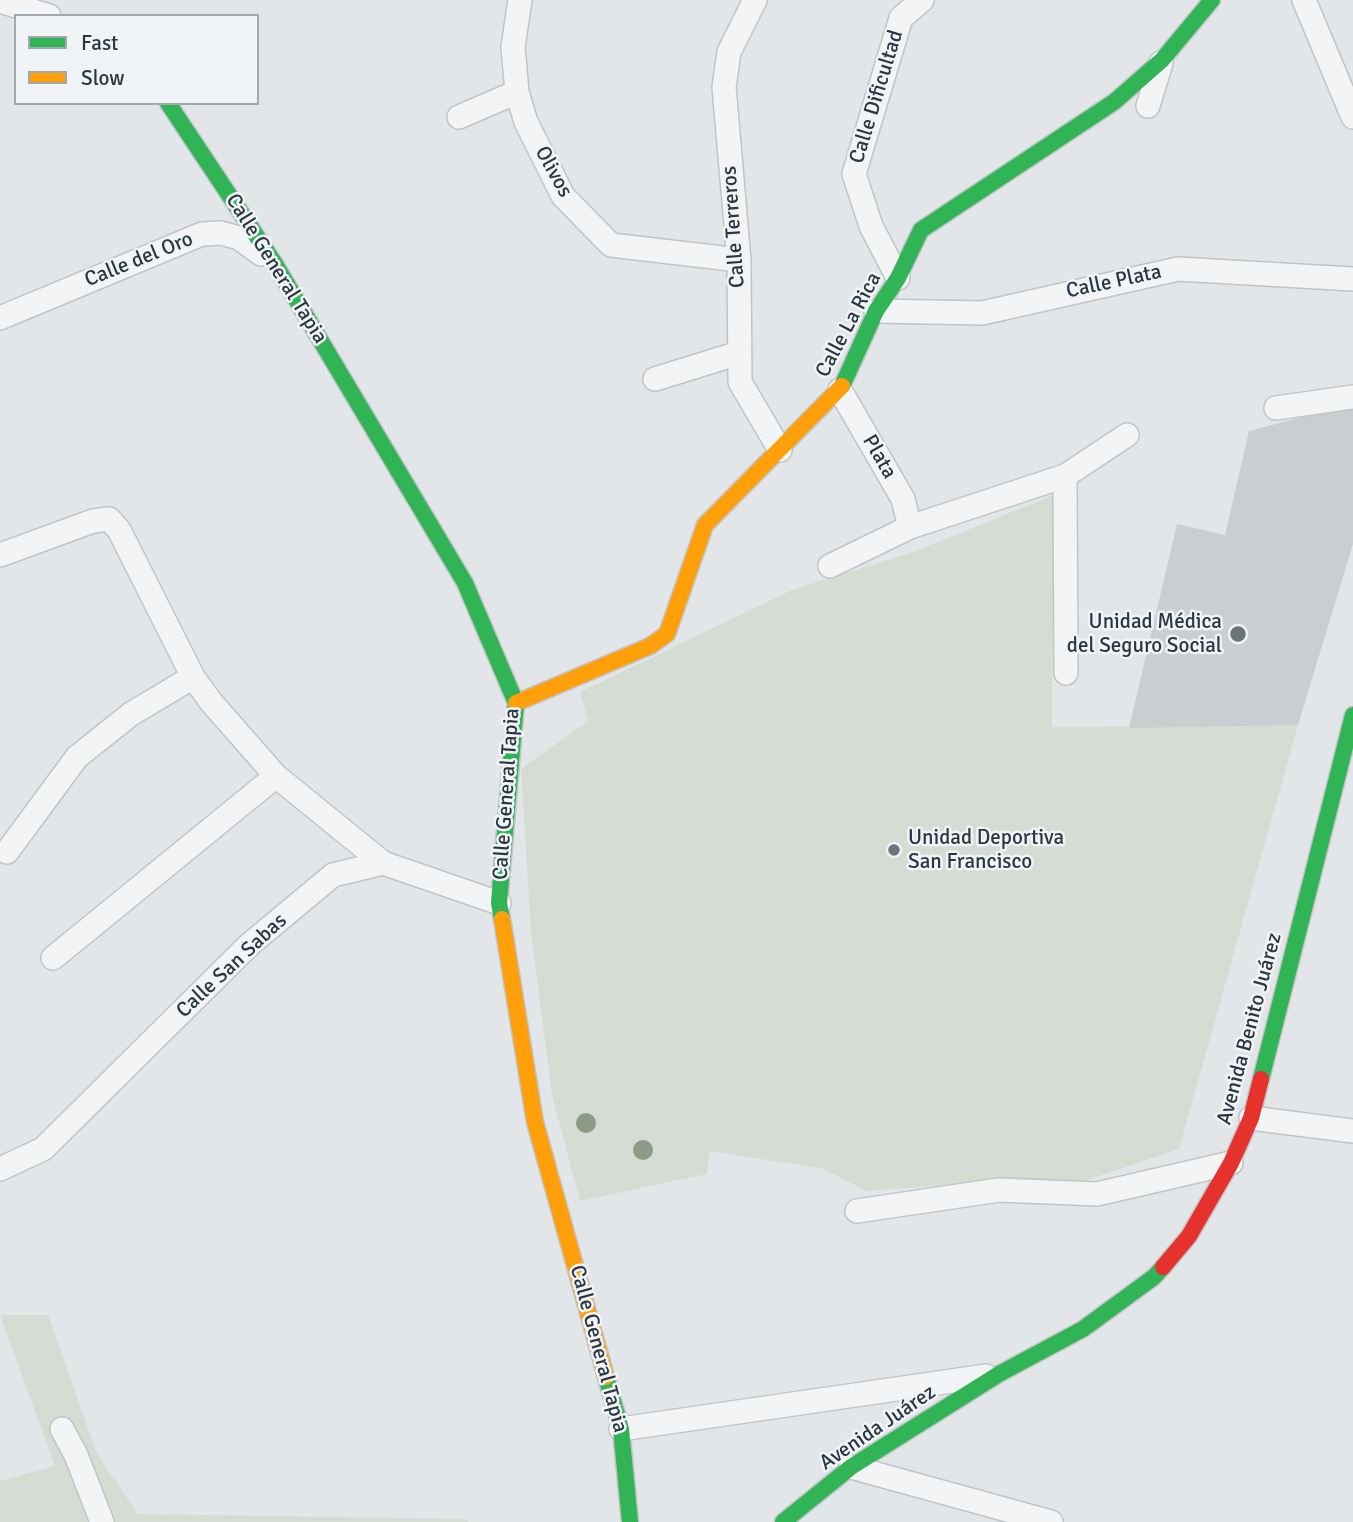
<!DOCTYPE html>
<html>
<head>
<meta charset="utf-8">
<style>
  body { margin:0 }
  #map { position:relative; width:1353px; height:1522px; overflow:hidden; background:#e3e6e8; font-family:Signika,sans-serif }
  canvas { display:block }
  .legend { position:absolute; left:14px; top:14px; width:245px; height:91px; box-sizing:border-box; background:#f1f4f7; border:2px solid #a1a8ae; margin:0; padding:9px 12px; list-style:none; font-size:21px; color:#2a3641 }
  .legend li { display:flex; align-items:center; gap:14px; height:35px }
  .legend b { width:35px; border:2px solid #a1a8ae }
</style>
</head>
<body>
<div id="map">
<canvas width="1353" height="1522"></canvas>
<ul class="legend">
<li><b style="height:9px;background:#30b455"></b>Fast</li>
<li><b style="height:9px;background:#ff9f0a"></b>Slow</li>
</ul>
</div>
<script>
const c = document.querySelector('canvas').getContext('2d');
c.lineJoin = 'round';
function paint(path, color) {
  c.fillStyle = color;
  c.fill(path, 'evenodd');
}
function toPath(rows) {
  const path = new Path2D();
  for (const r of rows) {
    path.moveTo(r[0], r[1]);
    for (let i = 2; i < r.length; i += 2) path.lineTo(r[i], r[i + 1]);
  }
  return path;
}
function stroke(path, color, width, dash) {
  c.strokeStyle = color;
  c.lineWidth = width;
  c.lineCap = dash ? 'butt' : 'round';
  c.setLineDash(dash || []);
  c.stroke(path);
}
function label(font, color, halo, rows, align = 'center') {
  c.font = font + ' Signika,sans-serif';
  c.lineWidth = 5;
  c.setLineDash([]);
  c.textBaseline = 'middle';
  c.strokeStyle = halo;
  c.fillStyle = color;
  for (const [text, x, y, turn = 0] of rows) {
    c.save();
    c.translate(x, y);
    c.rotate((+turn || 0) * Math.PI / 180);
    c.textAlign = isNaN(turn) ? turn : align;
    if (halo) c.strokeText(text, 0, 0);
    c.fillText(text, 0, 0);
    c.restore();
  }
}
paint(toPath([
  [1054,495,1052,727,1298,725,1179,1149,1084,1181,1004,1181,866,1191,824,1169,710,1151,707,1174,580,1201,552,1095,531,932,521,769,588,721,580,692,792,590,913,552],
  [0,1315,48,1315,97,1454,138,1514,467,1519,468,1522,0,1522,0,1481,55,1466]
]), '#d5dcd4');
paint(toPath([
  [1353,404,1353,544,1298,725,1129,728,1177,524,1225,535,1249,431]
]), '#cbced0');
const street = toPath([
  [520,0,513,47,517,92,526,122,563,196,611,245,739,260],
  [755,0,729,52,724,87,739,260,740,382,780,450],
  [1304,0,1353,117],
  [0,1,49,16],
  [1148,106,1161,63],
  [459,117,517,92],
  [898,278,871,226,854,174,901,18,922,0],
  [876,311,982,313,1178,269,1353,279],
  [0,318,202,234,221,233,239,238,261,254],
  [655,379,739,353],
  [840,390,903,499,910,527],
  [1276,408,1353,397],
  [1065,476,1066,673],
  [0,555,93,521,109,519,119,530,193,677,211,702,276,776,383,863],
  [830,566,910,527,1065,476,1127,435],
  [7,852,77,757,131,714,193,677],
  [53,958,276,776],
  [1251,1118,1353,1131],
  [0,1169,43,1149,249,945,333,875,383,863,499,903],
  [857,1211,999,1190,1097,1194,1231,1163],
  [62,1429,76,1455,102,1522],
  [621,1429,986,1376],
  [851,1467,1051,1522]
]);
const fast = toPath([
  [168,103,275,264,465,583,516,703,499,903,502,919],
  [842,386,876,311,898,278,921,230,1114,102,1162,60,1212,0],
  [1261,1079,1353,715],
  [606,1377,621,1429,630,1522],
  [783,1522,851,1467,999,1374,1083,1329,1154,1277,1163,1267]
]);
const slow = toPath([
  [516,703,650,646,667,634,705,525,842,386],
  [502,919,535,1122,606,1377]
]);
const jam = toPath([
  [1163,1267,1189,1236,1231,1163,1251,1118,1261,1079]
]);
stroke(street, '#c1c4c6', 26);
stroke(fast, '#c1c4c6', 19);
stroke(slow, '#c1c4c6', 19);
stroke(jam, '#c1c4c6', 19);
stroke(street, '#f2f4f5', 23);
stroke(fast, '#30b455', 16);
stroke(slow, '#ff9f0a', 16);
stroke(jam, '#e5322d', 16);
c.fillStyle = '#8c9a87';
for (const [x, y] of [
  [586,1123],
  [643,1150]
]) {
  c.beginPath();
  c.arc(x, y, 10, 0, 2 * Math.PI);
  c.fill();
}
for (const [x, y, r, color] of [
  [1238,634,9,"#6b747b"],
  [894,850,7,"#6b747b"]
]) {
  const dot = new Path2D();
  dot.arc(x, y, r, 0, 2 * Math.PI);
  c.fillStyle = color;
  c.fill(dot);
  stroke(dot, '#f1f4f7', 2.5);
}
label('21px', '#2a3641', '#f1f4f7', [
  ["Calle Dificultad",877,97,-73],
  ["Olivos",553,172,61],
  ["Calle Terreros",734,227,-94],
  ["Calle del Oro",139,260,-22],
  ["Calle General Tapia",276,269,58],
  ["Calle Plata",1114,282,-12],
  ["Calle La Rica",849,325,-62],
  ["Plata",879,457,60],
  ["Calle General Tapia",507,794,-86],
  ["Calle San Sabas",232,966,-43],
  ["Avenida Benito Juárez",1250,1029,-75],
  ["Calle General Tapia",598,1349,75],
  ["Avenida Juárez",878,1428,-34]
]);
label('21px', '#2a3641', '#f1f4f7', [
  ["Unidad Médica",1222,622],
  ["del Seguro Social",1222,646],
  ["Unidad Deportiva",908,838,"left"],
  ["San Francisco",908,862,"left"]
], 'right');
</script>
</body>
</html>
